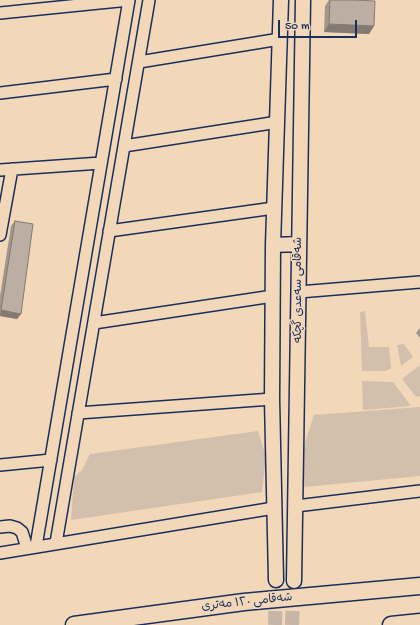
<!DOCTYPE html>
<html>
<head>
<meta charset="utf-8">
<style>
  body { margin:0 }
  #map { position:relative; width:420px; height:625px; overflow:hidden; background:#f2d8b9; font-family:"Gochi Hand",sans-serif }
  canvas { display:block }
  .scale { position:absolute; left:278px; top:20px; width:79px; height:18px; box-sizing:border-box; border:2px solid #1b2f5e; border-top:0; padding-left:5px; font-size:12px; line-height:14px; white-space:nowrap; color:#1b2f5e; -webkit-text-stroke:3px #f2d8b9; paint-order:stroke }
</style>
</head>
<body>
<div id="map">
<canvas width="420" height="625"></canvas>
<div class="scale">50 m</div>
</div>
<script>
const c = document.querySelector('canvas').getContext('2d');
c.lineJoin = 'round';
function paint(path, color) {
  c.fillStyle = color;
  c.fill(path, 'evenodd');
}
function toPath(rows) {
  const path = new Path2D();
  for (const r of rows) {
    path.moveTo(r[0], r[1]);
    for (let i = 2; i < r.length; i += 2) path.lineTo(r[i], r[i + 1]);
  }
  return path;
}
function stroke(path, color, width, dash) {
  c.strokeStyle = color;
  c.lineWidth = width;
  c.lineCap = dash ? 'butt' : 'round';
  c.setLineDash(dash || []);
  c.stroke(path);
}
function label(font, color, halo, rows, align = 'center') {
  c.font = font + ' "Gochi Hand","Playpen Sans Arabic",sans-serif';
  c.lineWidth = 3;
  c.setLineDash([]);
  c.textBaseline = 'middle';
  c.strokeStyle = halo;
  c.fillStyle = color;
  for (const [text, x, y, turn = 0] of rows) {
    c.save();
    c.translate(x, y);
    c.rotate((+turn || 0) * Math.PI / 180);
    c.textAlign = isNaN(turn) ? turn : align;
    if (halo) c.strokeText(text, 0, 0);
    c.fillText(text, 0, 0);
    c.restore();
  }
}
paint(toPath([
  [365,311,369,347,389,347,391,368,386,371,362,371,360,312],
  [404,344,413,357,401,366,397,345],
  [420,365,420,396,416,397,402,379],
  [362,381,393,382,411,406,363,410],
  [420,407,420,476,304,487,303,468,304,446,314,415],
  [258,431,266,457,262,492,71,520,74,477,82,470,90,454]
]), '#d2bfac');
stroke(toPath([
  [275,625,276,580],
  [292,625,294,581]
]), '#c7b6a7', 14, [14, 7]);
const minor = toPath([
  [0,13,129,0],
  [139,62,280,39],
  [0,93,116,79],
  [124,146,278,122],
  [0,170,101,163],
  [109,231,274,208],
  [0,235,12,169],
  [299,292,420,282],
  [94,323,273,296],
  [78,413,272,399],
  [0,465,51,460],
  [296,506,420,491],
  [0,527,10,526,17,528,22,532,27,548],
  [56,543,149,0],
  [36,546,129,0],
  [0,553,274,508]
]);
const major = toPath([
  [273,245,299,244],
  [276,580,272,399,273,245,281,0],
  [294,581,303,0]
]);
const highway = toPath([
  [74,625,244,602,420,586],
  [391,625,420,622]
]);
stroke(minor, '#1b2f5e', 14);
stroke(major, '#1b2f5e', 17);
stroke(highway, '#1b2f5e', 19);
stroke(minor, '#f2d8b9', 11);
stroke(major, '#f2d8b9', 14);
stroke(highway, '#f2d8b9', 16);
paint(toPath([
  [329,0,354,0,374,26,369,34,324,32,325,6],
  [15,221,21,314,17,319,0,316,0,296,11,226],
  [420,328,420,338,416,333]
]), '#a3968c');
paint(toPath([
  [329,24,374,26,369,34,324,32],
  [1,310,21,314,17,319,0,316]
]), '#847a72');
const building = toPath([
  [330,0,354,0,375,1,374,26,329,24,330,0],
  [15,221,33,224,21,314,1,310,15,221]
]);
paint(building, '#bdaea3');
stroke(building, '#847a72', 1);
label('12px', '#1b2f5e', '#f2d8b9', [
  ["شەقامی سەعدی گچکە",299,290,-90],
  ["شەقامی ١٢٠ مەتری",247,603,-6]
]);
</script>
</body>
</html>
